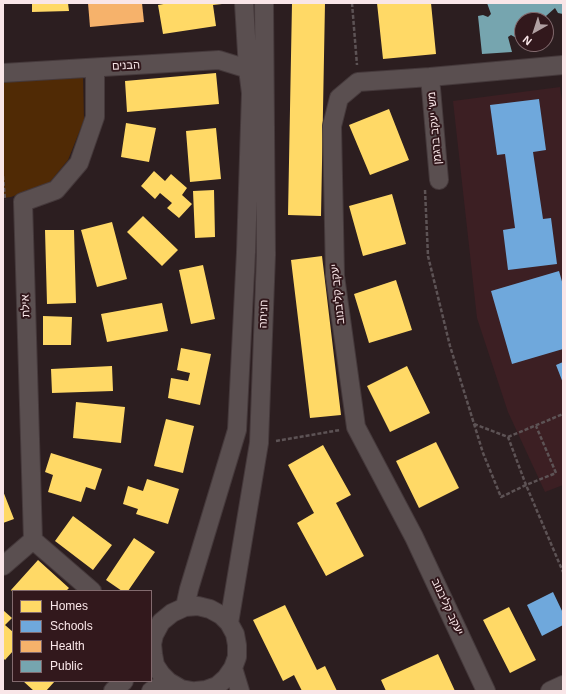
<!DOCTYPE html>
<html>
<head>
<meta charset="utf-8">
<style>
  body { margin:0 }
  #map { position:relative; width:566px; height:694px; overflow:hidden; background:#2c1e20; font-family:Arial,sans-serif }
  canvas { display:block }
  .frame { position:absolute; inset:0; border:4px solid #f9e6e8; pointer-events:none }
  .legend { position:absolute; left:12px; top:590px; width:140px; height:92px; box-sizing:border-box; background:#32181c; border:1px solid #826a6e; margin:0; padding:5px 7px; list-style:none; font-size:12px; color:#f9e6e8 }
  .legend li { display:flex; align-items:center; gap:8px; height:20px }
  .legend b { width:20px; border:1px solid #826a6e }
  .north { position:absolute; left:514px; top:12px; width:40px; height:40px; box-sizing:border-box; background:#32181c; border:1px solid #826a6e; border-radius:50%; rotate:219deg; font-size:11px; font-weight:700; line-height:16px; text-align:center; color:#f9e6e8 }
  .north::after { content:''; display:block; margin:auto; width:14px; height:18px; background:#b1a0a2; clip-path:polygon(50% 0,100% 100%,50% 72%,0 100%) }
</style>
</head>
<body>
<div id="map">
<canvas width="566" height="694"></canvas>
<div class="frame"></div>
<ul class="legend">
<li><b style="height:11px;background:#ffd966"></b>Homes</li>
<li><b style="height:11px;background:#6fa8dc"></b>Schools</li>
<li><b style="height:11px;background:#f6b26b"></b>Health</li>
<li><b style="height:11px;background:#76a5af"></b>Public</li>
</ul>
<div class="north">N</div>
</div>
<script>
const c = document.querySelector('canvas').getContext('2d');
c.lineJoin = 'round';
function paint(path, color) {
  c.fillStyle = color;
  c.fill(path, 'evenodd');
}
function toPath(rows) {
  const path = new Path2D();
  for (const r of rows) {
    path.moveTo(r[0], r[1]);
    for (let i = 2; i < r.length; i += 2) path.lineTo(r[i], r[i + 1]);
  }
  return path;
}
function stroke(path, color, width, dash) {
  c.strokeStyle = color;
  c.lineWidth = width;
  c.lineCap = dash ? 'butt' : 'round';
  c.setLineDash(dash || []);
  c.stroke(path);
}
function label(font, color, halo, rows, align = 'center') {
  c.font = font + ' Arial,"Noto Sans Hebrew",sans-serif';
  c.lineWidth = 4;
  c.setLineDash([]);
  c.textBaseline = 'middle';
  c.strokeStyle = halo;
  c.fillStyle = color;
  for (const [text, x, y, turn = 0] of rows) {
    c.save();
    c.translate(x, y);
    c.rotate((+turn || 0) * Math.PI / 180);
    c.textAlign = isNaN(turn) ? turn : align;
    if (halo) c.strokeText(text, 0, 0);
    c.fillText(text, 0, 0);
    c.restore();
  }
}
paint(toPath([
  [560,87,563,107,563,485,545,492,508,412,477,318,453,101]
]), '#3c1f23');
paint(toPath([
  [83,76,84,120,68,160,49,183,11,197,3,198,3,81]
]), '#502a05');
paint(toPath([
  [32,3,68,3,69,11,32,12],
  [169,3,222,3,222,4,213,5,216,26,163,34,158,5],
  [292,3,325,3,321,216,288,215],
  [377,3,431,3,436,54,383,59],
  [216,73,219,104,127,112,125,81],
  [389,109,409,160,370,175,349,125],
  [126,123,156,128,149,162,121,157],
  [216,128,221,179,190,182,186,131],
  [154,171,165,181,171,174,187,188,182,195,192,204,179,218,167,208,172,203,160,193,155,199,141,186],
  [214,190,215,237,195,238,193,191],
  [392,194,406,244,363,256,349,206],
  [143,216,178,250,162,266,127,232],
  [112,222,127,279,97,287,81,230],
  [45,230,74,230,76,303,47,304],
  [322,256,341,415,310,418,291,260],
  [203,265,215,319,191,324,179,270],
  [396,280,412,330,369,343,354,294],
  [162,303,168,331,107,342,101,314],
  [43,316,72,317,71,345,43,345],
  [181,348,211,354,200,405,168,398,171,378,188,381,190,373,177,370],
  [112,366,113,391,52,393,51,369],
  [407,366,430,413,390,432,367,386],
  [76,402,125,407,121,443,73,438],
  [166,419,194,426,183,473,154,466],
  [436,442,459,488,419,508,396,461],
  [323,445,351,495,336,503,364,556,326,576,297,523,314,513,288,465],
  [51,453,102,469,95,490,86,487,81,502,48,492,53,475,45,472],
  [147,479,179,489,168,524,136,514,138,509,123,504,128,486,143,491],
  [3,491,14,519,3,523],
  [73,516,112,545,93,570,55,541],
  [134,538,155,552,128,591,122,591,106,580],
  [38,560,69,588,66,591,13,591,13,592,11,590],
  [285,605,317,670,325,666,337,691,302,691,294,675,283,681,253,620],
  [509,607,536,660,510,673,483,620],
  [3,610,12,618,5,625,13,632,13,651,5,660,3,658],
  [438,654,455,691,386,691,381,680],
  [23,681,55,681,46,691,34,691]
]), '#ffd966');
paint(toPath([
  [539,99,546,150,533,152,543,219,551,218,557,264,508,270,503,230,515,228,505,154,497,155,490,105],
  [559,271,563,285,563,349,512,364,491,291],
  [563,362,563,383,556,365],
  [553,592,563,613,563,625,542,636,527,605]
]), '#6fa8dc');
paint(toPath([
  [88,3,142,3,144,22,90,27]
]), '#f6b26b');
paint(toPath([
  [487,3,563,3,563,14,558,13,555,8,546,16,549,23,550,31,546,37,546,20,522,20,522,41,511,35,508,37,512,52,482,54,478,16,483,15,488,17,491,14]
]), '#76a5af');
const minor = toPath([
  [3,73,219,60,248,69],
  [430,77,439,180],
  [33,540,92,591],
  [3,566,33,540,23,202,56,190,79,163,95,117,95,68],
  [185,607,189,589,237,430,246,252,251,93,248,69,244,3],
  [229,623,259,443,266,255,264,3],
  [233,668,240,691],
  [113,691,124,681],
  [151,691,156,688,169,682],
  [192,691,181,689,169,682,161,674,155,665,153,654,152,644,154,635,161,622,172,613,185,607,198,606,210,609,221,615,229,623,235,634,237,645,237,657,233,668,226,678,217,686,206,690,196,691],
  [486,691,414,537,356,427,335,276,332,126,339,98,358,82,430,77,563,65],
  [550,691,563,685]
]);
stroke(minor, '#45393b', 20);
stroke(toPath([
  [352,3,357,65],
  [3,176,5,200],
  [425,190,428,256,450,346,483,453,501,497,526,485,563,572],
  [474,424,508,437,526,485,556,473,536,426],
  [508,437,563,414],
  [276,441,340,430]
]), '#5d5355', 2.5, [4, 2]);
stroke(minor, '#5a4f50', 18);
label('11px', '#f9e6e8', '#32181c', [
  ["הבנים",126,66,-3],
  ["מש' יעקב ברגמן",435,128,-95],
  ["יעקב קליבנוב",338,294,-96],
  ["אילת",26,306,-92],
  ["חניתה",264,314,-88],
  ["יעקב קליבנוב",447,607,65]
]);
</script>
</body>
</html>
